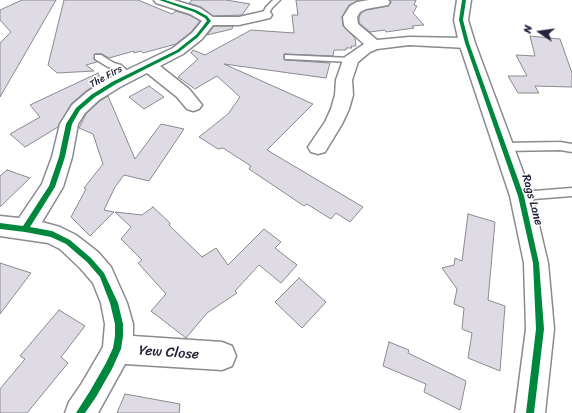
<!DOCTYPE html>
<html>
<head>
<meta charset="utf-8">
<style>
  body { margin:0 }
  #map { position:relative; width:572px; height:413px; overflow:hidden; background:#fff; font-family:Sriracha,sans-serif }
  canvas { display:block }
  .north { position:absolute; left:520px; top:12px; width:40px; height:40px; -webkit-text-stroke:3px #fff; paint-order:stroke; rotate:283deg; font-size:11px; font-weight:700; line-height:16px; text-align:center; color:#22223b }
  .north::after { content:''; display:block; margin:auto; width:14px; height:18px; background:#22223b; clip-path:polygon(50% 0,100% 100%,50% 72%,0 100%) }
</style>
</head>
<body>
<div id="map">
<canvas width="572" height="413"></canvas>
<div class="north">N</div>
</div>
<script>
const c = document.querySelector('canvas').getContext('2d');
c.lineJoin = 'round';
function paint(path, color) {
  c.fillStyle = color;
  c.fill(path, 'evenodd');
}
function toPath(rows) {
  const path = new Path2D();
  for (const r of rows) {
    path.moveTo(r[0], r[1]);
    for (let i = 2; i < r.length; i += 2) path.lineTo(r[i], r[i + 1]);
  }
  return path;
}
function stroke(path, color, width, dash) {
  c.strokeStyle = color;
  c.lineWidth = width;
  c.lineCap = dash ? 'butt' : 'round';
  c.setLineDash(dash || []);
  c.stroke(path);
}
function label(font, color, halo, rows, align = 'center') {
  c.font = font + ' Sriracha,sans-serif';
  c.lineWidth = 3;
  c.setLineDash([]);
  c.textBaseline = 'middle';
  c.strokeStyle = halo;
  c.fillStyle = color;
  for (const [text, x, y, turn = 0] of rows) {
    c.save();
    c.translate(x, y);
    c.rotate((+turn || 0) * Math.PI / 180);
    c.textAlign = isNaN(turn) ? turn : align;
    if (halo) c.strokeText(text, 0, 0);
    c.fillText(text, 0, 0);
    c.restore();
  }
}
const building = toPath([
  [22,0,56,0,0,97,0,43,11,32,0,20,0,10,22,0],
  [64,0,138,0,172,14,176,11,189,15,200,21,191,32,176,44,143,53,141,51,134,53,134,51,109,58,102,54,95,54,94,59,97,62,86,65,94,71,57,73,48,65,64,0],
  [192,0,226,0,250,4,242,15,213,16,201,7,189,3,192,0],
  [296,0,360,0,349,5,342,17,343,26,355,38,356,46,351,46,352,48,346,48,346,50,334,50,333,56,284,54,284,59,285,60,330,63,326,78,224,64,313,104,267,150,363,207,350,222,336,213,331,219,307,204,304,206,249,169,251,166,223,148,218,149,199,137,228,114,240,97,217,76,195,89,178,77,198,59,191,53,193,50,205,55,251,30,294,33,292,15,298,15,296,0],
  [390,0,416,0,414,5,417,6,413,13,424,25,412,26,414,28,386,32,385,30,370,32,359,23,359,17,361,13,366,10,388,6,391,3,390,0],
  [214,26,233,26,232,29,207,35,214,26],
  [530,36,560,39,572,73,572,87,535,86,539,93,518,93,508,76,527,76,516,55,535,56,530,36],
  [98,73,101,81,86,91,71,104,58,127,25,147,10,134,40,117,30,105,98,73],
  [149,86,164,97,144,109,129,97,149,86],
  [108,96,135,159,161,124,184,129,149,181,124,175,115,187,104,210,114,212,90,236,71,217,86,189,84,188,103,164,93,134,79,128,86,114,100,101,108,96],
  [7,170,30,178,0,207,0,176,7,170],
  [153,207,170,223,169,225,202,257,216,248,228,265,264,229,281,242,275,248,297,265,281,283,259,265,235,291,237,293,207,313,186,338,151,311,166,294,138,263,142,260,121,239,131,227,115,212,142,215,153,207],
  [468,214,495,222,488,300,505,306,500,371,468,358,472,333,462,329,464,308,454,304,457,289,442,268,454,265,455,258,462,261,468,214],
  [0,263,31,273,0,314,0,263],
  [299,278,326,302,302,328,275,302,299,278],
  [59,310,85,326,61,357,68,363,27,413,0,413,0,389,25,359,20,356,59,310],
  [389,342,409,350,408,353,466,381,460,410,424,392,426,384,383,366,389,342],
  [125,394,180,404,179,413,117,413,125,394]
]);
paint(building, '#dfdbe4');
stroke(building, '#8a8a8f', 1);
const service = toPath([
  [273,0,280,0,272,8,267,16,263,16,262,15,266,7,273,0],
  [95,55,101,55,114,63,121,65,133,76,132,78,126,78,115,69,108,67,95,59,95,55],
  [285,55,351,58,355,60,351,62,288,59,285,59,285,55],
  [560,142,572,144,572,152,560,150,505,151,500,147,505,143,560,142],
  [572,188,572,196,521,200,517,199,516,196,517,193,521,192,572,188]
]);
const minor = toPath([
  [154,0,174,0,200,8,213,17,239,17,265,11,270,12,272,15,270,18,239,25,213,25,202,39,183,54,160,66,189,89,202,105,199,109,193,111,187,109,177,97,147,73,120,87,99,100,85,113,78,124,72,157,63,187,42,222,60,227,76,235,98,252,111,267,127,303,133,324,133,336,222,342,232,346,236,356,232,366,222,370,125,364,98,413,65,413,69,402,82,383,103,347,105,324,101,303,93,283,80,268,60,249,48,243,0,236,0,216,19,218,42,184,52,157,60,124,72,105,87,92,108,79,173,48,192,33,202,21,190,14,156,3,154,0],
  [369,0,388,0,390,2,388,5,366,9,360,12,357,17,358,24,377,40,409,37,467,38,472,40,475,43,472,46,467,48,409,45,377,49,370,52,358,62,352,80,353,95,349,109,342,124,325,152,318,154,311,152,308,147,325,122,331,109,335,95,336,80,343,60,345,57,364,44,346,28,344,25,343,17,350,6,357,2,369,0]
]);
const tertiary = toPath([
  [457,0,471,0,468,20,475,43,532,196,548,263,554,329,545,413,515,413,526,329,524,263,510,196,459,43,454,20,457,0]
]);
stroke(service, '#8a8a8f', 3);
stroke(minor, '#8a8a8f', 3);
stroke(tertiary, '#8a8a8f', 3);
paint(service, '#fff');
paint(minor, '#fff');
paint(tertiary, '#fff');
paint(toPath([
  [159,0,165,0,196,10,207,16,211,21,198,37,179,52,116,84,95,97,80,110,72,124,65,157,55,187,30,227,52,231,70,240,91,258,104,273,118,303,123,324,123,336,121,349,112,369,96,397,85,413,76,413,90,391,106,363,113,348,115,336,115,324,110,303,100,277,87,262,66,244,51,237,25,232,0,229,0,223,23,226,49,186,59,157,66,124,76,108,91,95,112,82,177,50,196,35,207,21,205,18,194,12,159,0],
  [462,0,466,0,463,20,469,43,524,196,539,263,544,329,534,413,526,413,536,329,533,263,518,196,465,43,459,20,462,0]
]), '#00873e');
label('10px', '#22223b', '#fff', [
  ["The Firs",106,77,-29]
]);
label('12px', '#22223b', '#fff', [
  ["Rags Lane",532,200,75]
]);
label('14px', '#22223b', '#fff', [
  ["Yew Close",169,353,4]
]);
</script>
</body>
</html>
